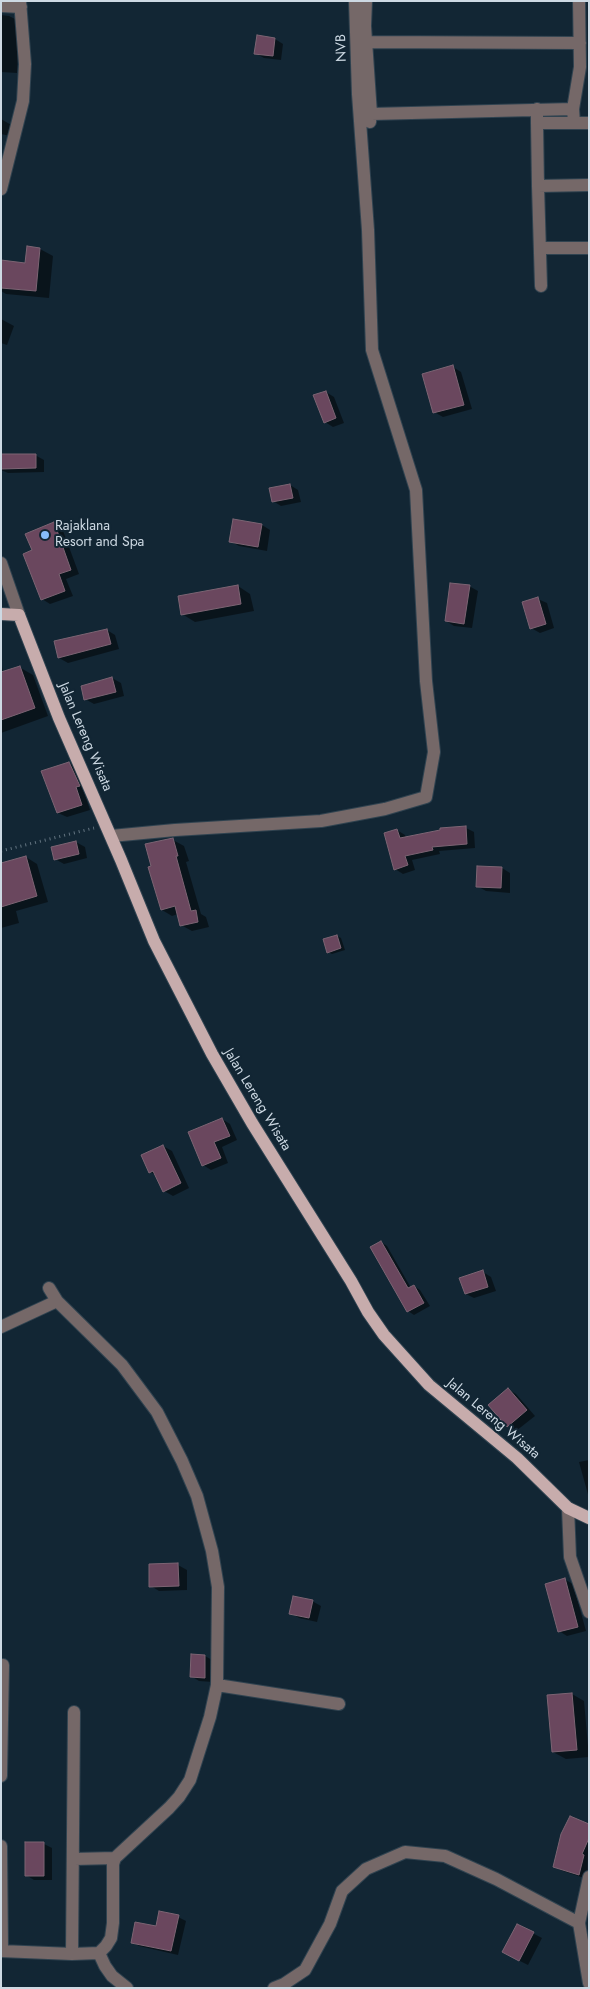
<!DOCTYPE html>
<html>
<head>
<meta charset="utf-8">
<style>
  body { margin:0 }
  #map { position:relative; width:590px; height:1989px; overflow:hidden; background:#122634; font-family:Jost,sans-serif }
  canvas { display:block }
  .frame { position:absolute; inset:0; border:2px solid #cdd9e3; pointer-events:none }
</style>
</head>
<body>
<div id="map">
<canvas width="590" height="1989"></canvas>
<div class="frame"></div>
</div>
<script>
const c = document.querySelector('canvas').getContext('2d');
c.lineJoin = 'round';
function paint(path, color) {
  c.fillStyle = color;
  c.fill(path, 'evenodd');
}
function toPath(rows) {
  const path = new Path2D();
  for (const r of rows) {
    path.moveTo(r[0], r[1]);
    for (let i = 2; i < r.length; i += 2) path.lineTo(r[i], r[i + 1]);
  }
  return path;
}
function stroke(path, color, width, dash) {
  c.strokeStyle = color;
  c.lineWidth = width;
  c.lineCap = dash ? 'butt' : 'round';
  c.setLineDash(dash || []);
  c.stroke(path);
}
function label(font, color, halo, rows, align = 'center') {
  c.font = font + ' Jost,sans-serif';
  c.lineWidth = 4;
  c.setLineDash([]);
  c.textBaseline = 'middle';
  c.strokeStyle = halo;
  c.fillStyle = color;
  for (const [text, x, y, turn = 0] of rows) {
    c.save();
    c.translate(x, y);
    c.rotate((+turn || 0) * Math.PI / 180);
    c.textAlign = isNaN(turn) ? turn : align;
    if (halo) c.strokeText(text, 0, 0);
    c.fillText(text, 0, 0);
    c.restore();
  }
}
paint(toPath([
  [1,15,9,16,19,21,17,73,1,72],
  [275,39,283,44,281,60,264,58,255,53],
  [1,119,13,126,10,136,1,134],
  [28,248,40,249,53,256,49,298,6,294,1,291,1,269,26,264],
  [1,319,14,326,7,345,1,343],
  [453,367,461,372,472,409,443,417,434,412],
  [326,392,334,397,344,423,333,427,325,422],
  [35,455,44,460,44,472,8,473,1,470,1,456],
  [290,485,298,490,301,502,281,506,273,501],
  [54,524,62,528,79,574,66,579,73,596,50,604,42,599,34,551],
  [262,525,270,530,267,551,239,546,230,541],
  [238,586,250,594,254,611,195,622,182,614],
  [469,586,478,591,472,628,454,626,446,621],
  [538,599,547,603,554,628,540,633,531,628],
  [107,630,115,635,119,649,68,663,59,658],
  [1,660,3,673,19,667,33,675,48,716,1,733],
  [112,678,121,683,124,696,94,704,85,699],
  [69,763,78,768,87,790,84,792,90,810,67,817,58,813],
  [466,828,474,832,475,848,439,851,440,854,412,860,415,870,403,874,395,869,397,830,405,835,406,838],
  [173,840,184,846,189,861,186,862,201,914,206,917,209,927,192,931,181,925,178,914,172,916,162,910],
  [76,842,85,847,87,858,64,864,55,859],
  [26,857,37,864,48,902,16,911,19,923,1,928,1,877],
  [502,868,510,873,510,893,486,891,477,886],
  [337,936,341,938,345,950,332,954,328,952],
  [222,1119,230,1124,237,1140,222,1147,228,1163,211,1170,203,1165],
  [163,1146,172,1151,189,1188,173,1196,164,1191,156,1175,150,1172],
  [381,1242,387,1246,411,1288,414,1286,420,1290,430,1306,414,1315,408,1311],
  [483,1272,491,1277,496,1291,474,1298,466,1294],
  [508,1389,516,1394,535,1416,516,1431,508,1426],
  [589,1460,589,1498,579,1462],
  [178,1565,187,1570,187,1590,159,1591,151,1586,150,1566],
  [564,1579,573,1584,586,1631,567,1636,559,1631],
  [312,1601,321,1606,317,1622,299,1618,291,1613],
  [192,1656,205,1656,214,1661,213,1682,199,1681,191,1676],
  [572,1694,584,1701,589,1757,566,1759,553,1752],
  [589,1826,587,1879,563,1871,554,1867],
  [44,1844,52,1848,52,1880,34,1880,26,1875],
  [178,1917,186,1921,178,1955,139,1946,132,1942],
  [517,1925,542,1938,528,1965,512,1957]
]), '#0007');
const building = toPath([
  [257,35,275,38,273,56,254,54,257,35],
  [27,246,40,248,36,291,1,288,1,260,25,263,27,246],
  [453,365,464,405,433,413,422,374,453,365],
  [326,391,336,418,324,423,313,395,326,391],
  [1,454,36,454,36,468,1,469,1,454],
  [290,484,293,498,272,502,269,488,290,484],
  [233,519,262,524,258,547,229,542,233,519],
  [54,522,71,570,59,574,65,591,41,600,23,554,32,550,25,534,54,522],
  [450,583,470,585,464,624,445,621,450,583],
  [238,585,241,604,181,615,178,596,238,585],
  [538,597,546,624,530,629,522,602,538,597],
  [107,629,111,644,58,658,54,641,107,629],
  [20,666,35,708,1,720,1,672,20,666],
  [112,677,116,692,84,700,81,686,112,677],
  [69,762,80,786,76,787,82,805,57,813,41,771,69,762],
  [466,826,467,844,432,847,433,850,405,856,408,865,394,870,384,833,397,829,400,838,440,830,440,828,466,826],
  [173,838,178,856,176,856,191,911,196,910,198,922,180,926,175,906,161,910,148,867,151,866,145,844,173,838],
  [76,841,79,854,54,860,51,847,76,841],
  [26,856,37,896,1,907,1,863,26,856],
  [477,866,502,867,501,888,476,887,477,866],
  [337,935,341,948,327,953,323,939,337,935],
  [222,1118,230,1136,214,1142,221,1158,202,1166,188,1132,222,1118],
  [163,1145,181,1183,163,1192,153,1171,149,1173,141,1155,163,1145],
  [381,1241,408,1288,414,1285,424,1303,407,1312,370,1247,381,1241],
  [483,1270,488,1287,465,1294,459,1278,483,1270],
  [508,1388,527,1410,507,1427,488,1405,508,1388],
  [178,1563,179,1586,149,1587,149,1564,178,1563],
  [565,1578,578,1627,558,1632,545,1584,565,1578],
  [293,1596,313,1600,309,1618,289,1614,293,1596],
  [191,1654,205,1655,205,1678,190,1677,191,1654],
  [572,1693,577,1750,552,1752,547,1695,572,1693],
  [570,1816,589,1824,589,1838,582,1854,584,1855,579,1875,553,1867,561,1834,570,1816],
  [25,1842,44,1842,44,1876,25,1876,25,1842],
  [159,1911,179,1915,171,1951,131,1943,135,1922,156,1926,159,1911],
  [517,1924,534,1932,519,1961,502,1952,517,1924]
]);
paint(building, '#6a475e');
stroke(building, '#7c6473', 1);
const minor = toPath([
  [366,1,365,26,371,114,370,122],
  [1,6,21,7],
  [366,42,580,43],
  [537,109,537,123,574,123,573,109,580,67,579,1],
  [371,114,573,109],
  [537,123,538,186,589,185],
  [574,123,589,123],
  [538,186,541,286],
  [1,189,23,101,25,64,20,1],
  [540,248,589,248],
  [1,563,19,615],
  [111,836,175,830,321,821,385,809,426,797,434,752,426,681,416,490,372,350,368,230,358,94,355,1],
  [49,1288,57,1301,122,1365,157,1412,182,1461,197,1496,212,1551,218,1587,217,1685,210,1717,190,1780,179,1797,169,1808,115,1858],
  [1,1327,57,1301],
  [568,1508,570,1557,589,1612],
  [217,1685,339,1704],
  [1,1776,3,1665],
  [1,1846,2,1951],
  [74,1859,115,1858,113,1864,113,1923,111,1938,106,1946,99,1953,72,1954,74,1712],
  [589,1877,579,1923,589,1983],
  [1,1951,72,1954],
  [99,1953,105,1966,112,1976,127,1988],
  [274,1988,284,1984,305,1970,330,1924,342,1891,366,1869,405,1852,445,1856,496,1879,579,1923]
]);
const major = toPath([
  [1,614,19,615,59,718,121,860,154,941,212,1054,252,1123,351,1281,368,1312,384,1335,429,1385,517,1458,568,1508,589,1518]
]);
stroke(minor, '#304350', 14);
stroke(major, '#304350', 14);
stroke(toPath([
  [1,851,94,828]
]), '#637480', 3, [1, 4]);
stroke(minor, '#756868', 12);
stroke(major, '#c7acac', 12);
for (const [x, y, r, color] of [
  [45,535,5,"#86bbfb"]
]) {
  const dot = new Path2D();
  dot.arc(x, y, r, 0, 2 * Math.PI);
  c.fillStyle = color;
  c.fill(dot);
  stroke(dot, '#122634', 2);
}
label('14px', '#cdd9e3', '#122634', [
  ["NVB",342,48,-92],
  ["Jalan Lereng Wisata",85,737,67],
  ["Jalan Lereng Wisata",257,1100,59],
  ["Jalan Lereng Wisata",493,1419,40]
]);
label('14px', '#cdd9e3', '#122634', [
  ["Rajaklana",55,527],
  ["Resort and Spa",55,543]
], 'left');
</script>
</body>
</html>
